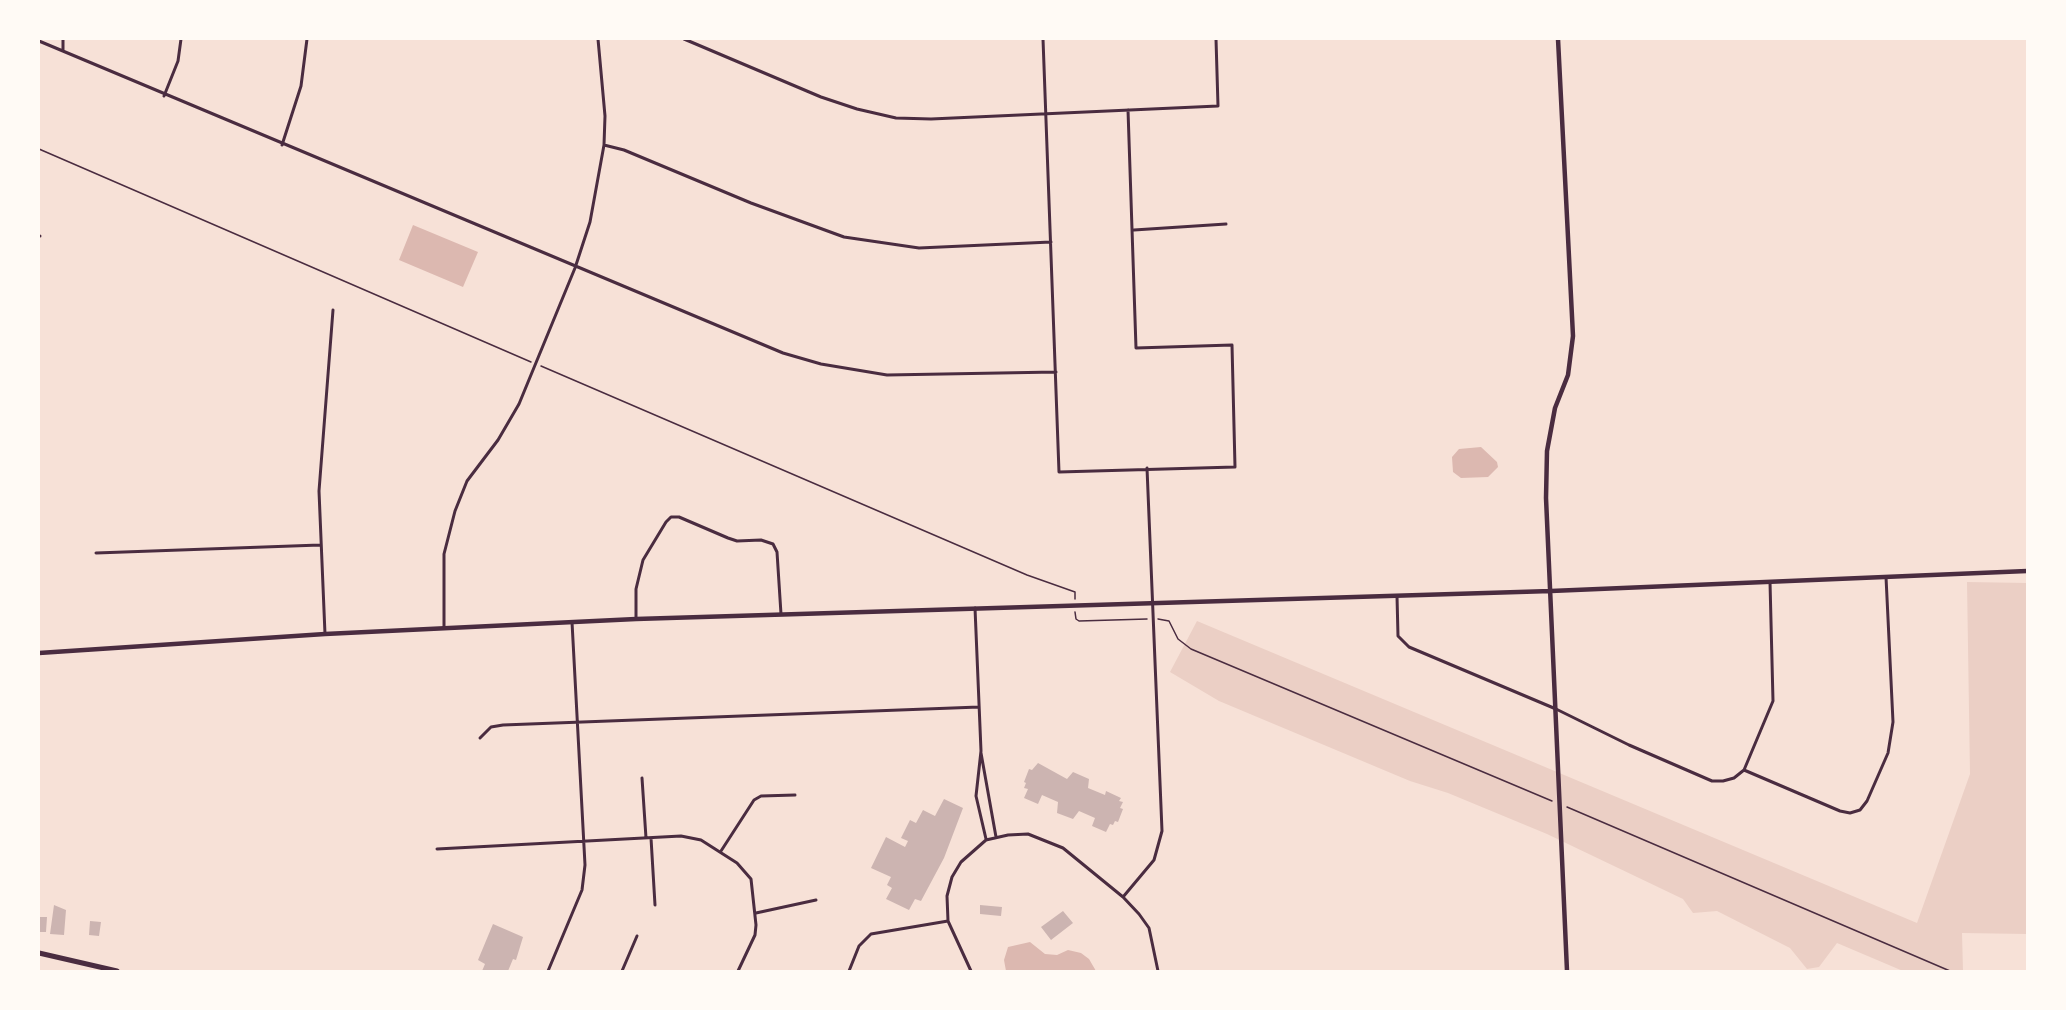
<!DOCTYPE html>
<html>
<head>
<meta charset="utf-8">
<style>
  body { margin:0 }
  #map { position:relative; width:2066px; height:1010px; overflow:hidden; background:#f7e1d7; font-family:"Fira Sans Condensed",sans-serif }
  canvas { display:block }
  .frame { position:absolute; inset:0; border:40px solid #fffaf5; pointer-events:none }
</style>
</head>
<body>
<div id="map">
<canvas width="2066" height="1010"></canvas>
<div class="frame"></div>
</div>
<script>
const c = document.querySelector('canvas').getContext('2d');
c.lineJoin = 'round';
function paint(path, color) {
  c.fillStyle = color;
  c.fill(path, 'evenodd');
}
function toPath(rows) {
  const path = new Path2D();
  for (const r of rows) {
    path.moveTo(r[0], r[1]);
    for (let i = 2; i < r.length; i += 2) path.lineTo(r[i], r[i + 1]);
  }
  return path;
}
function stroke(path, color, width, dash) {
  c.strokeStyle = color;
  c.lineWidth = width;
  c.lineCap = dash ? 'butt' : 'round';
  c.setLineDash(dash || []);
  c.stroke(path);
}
paint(toPath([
  [1967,582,2027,583,2027,934,1962,933,1963,971,1903,971,1837,943,1819,967,1807,969,1790,948,1717,911,1693,913,1683,899,1547,834,1448,793,1410,781,1219,701,1170,672,1197,621,1917,923,1970,774]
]), '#ebcfc5');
paint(toPath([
  [413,225,478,252,463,287,399,260],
  [1481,447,1497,462,1498,467,1488,477,1461,478,1453,472,1452,457,1459,449],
  [1030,942,1045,954,1057,955,1068,950,1081,953,1089,959,1096,971,1006,971,1004,960,1008,947]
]), '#dcb8b0');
paint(toPath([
  [1038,763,1067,779,1073,772,1089,779,1088,788,1105,795,1106,791,1121,798,1119,801,1123,802,1120,808,1123,809,1118,822,1115,821,1113,825,1110,824,1106,832,1092,826,1095,818,1079,811,1073,819,1057,813,1058,802,1042,795,1038,804,1024,798,1028,789,1024,788,1026,783,1024,782,1029,769,1032,770],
  [944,799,963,808,944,858,921,901,915,899,909,910,886,899,892,888,887,885,891,877,871,868,886,837,905,847,908,841,901,838,910,820,916,823,923,810,935,816],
  [54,905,66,910,64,935,50,934],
  [980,905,1002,907,1001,916,980,914],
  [1063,911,1073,923,1051,940,1041,927],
  [39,917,47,917,46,932,39,932],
  [90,921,101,922,99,936,89,935],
  [493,924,523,937,516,960,513,959,508,971,482,971,485,964,478,960]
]), '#ccb4b1');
stroke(toPath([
  [39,149,531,362],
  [541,366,1027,575,1075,592,1075,599],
  [1075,612,1076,619,1079,621,1147,619],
  [1158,619,1169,621,1178,639,1191,649,1552,801],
  [1567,807,1950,971]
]), '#4a2c40', 1.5);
stroke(toPath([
  [63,39,63,51],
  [684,39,821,97,857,109,896,118,931,119,1218,106,1216,39],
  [1043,39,1059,472,1235,467,1232,345,1136,348,1128,110],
  [39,41,783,353,821,364,887,375,1056,372],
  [164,96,178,61,181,39],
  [282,145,301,86,307,39],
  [604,145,624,150,751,203,844,237,919,248,1051,242],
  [1134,230,1226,224],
  [39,236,40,236],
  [96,553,320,545],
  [1397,596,1398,636,1409,647,1556,709,1629,745,1712,781,1723,781,1734,778,1744,770,1773,701,1770,582],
  [975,608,981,751,976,796,986,839],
  [636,619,636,589,643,560,666,522,671,517,679,517,728,538,737,541,761,540,773,544,777,552,781,614],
  [444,628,444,554,455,511,467,481,498,440,519,404,575,268,590,222,604,145,605,116,598,39],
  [325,634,319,491,333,310],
  [480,738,491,727,503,725,979,707],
  [981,753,996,837],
  [1744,770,1840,811,1850,813,1860,810,1867,801,1888,753,1893,722,1886,577],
  [642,778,646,838],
  [651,838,655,905],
  [437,849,681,836,701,840,737,863,751,879,756,925,755,935,738,971],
  [721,851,754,800,761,796,795,795],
  [1123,897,1154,860,1162,831,1147,468],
  [756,913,816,900],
  [548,971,582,890,585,865,572,622],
  [622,971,637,936],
  [849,971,859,946,871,934,948,921],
  [971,971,948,921,947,896,952,877,961,862,986,840,1008,835,1028,834,1063,848,1123,897,1139,914,1149,928,1158,971]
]), '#4a2c40', 3);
stroke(toPath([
  [1558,39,1573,336,1568,375,1555,408,1547,451,1546,498,1567,971],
  [39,653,325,634,636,619,1551,591,2027,571]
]), '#4a2c40', 4.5);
stroke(toPath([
  [39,953,117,971]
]), '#4a2c40', 5);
</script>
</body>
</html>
